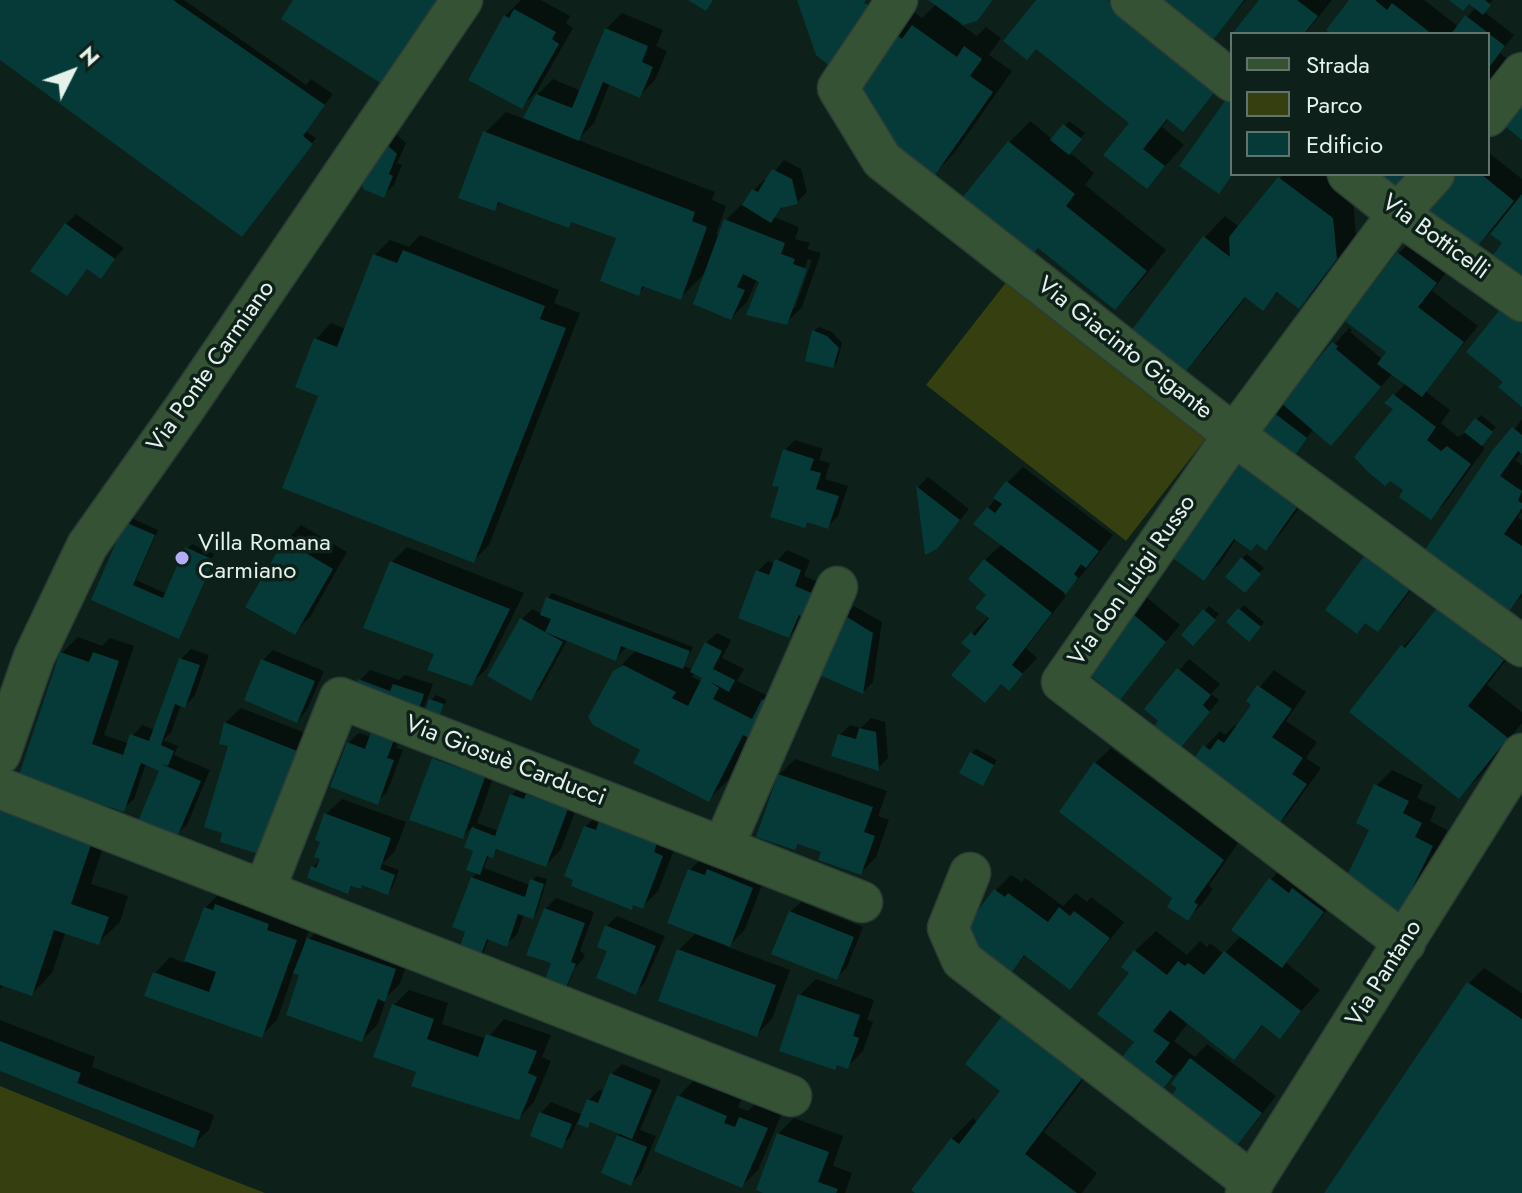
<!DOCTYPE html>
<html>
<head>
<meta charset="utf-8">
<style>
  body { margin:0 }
  #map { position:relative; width:1522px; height:1193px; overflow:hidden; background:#0d2019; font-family:Jost,sans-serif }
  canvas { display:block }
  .legend { position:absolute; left:1230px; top:32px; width:260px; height:144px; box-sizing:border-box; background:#0d2019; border:2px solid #63746d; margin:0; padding:10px 14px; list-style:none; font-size:24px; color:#e5f1eb }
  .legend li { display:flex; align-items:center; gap:16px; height:40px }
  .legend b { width:40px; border:2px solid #63746d }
  .north { position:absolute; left:32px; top:32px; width:80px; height:80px; -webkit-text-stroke:6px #0d2019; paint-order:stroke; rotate:48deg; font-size:22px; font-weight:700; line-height:32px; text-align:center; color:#e5f1eb }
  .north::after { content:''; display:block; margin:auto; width:28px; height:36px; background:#e5f1eb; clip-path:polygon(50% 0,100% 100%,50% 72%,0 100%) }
</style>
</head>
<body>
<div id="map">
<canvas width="1522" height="1193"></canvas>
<ul class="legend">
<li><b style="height:10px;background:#365235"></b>Strada</li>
<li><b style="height:22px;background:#353f10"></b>Parco</li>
<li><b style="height:22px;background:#063a39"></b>Edificio</li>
</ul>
<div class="north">N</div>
</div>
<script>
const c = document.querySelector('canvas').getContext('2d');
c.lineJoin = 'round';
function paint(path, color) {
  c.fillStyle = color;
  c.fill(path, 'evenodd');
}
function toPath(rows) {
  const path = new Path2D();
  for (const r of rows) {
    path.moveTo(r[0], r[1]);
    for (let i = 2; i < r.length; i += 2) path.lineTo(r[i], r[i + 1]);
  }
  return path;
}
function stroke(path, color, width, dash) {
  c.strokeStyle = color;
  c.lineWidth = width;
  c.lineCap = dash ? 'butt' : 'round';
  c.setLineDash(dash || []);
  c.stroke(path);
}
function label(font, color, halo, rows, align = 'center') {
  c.font = font + ' Jost,sans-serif';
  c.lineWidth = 7;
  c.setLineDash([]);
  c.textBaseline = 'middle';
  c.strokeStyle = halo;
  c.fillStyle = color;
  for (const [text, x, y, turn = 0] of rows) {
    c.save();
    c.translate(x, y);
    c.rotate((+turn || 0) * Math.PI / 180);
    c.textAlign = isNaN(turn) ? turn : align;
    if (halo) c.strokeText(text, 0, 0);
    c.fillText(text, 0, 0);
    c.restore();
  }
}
paint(toPath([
  [1011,276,1211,432,1126,541,926,385],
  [0,1086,206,1170,265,1193,0,1193]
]), '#353f10');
paint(toPath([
  [0,0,184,0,306,85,311,79,333,94,305,131,316,138,246,230,0,58],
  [521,0,541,0,570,16,566,23,573,28,537,91,521,107,505,16],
  [931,0,994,0,976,19,960,24,977,36,986,27,1001,38,989,55,1012,71,955,152,935,173,879,112,863,101,910,9,922,18,936,4],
  [1039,0,1246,0,1207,43,1232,73,1183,129,1169,118,1162,127,1184,145,1147,186,1131,122],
  [1262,0,1332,0,1305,34,1235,34],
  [1351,0,1424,0,1459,27,1476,7,1469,1,1453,0,1493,0,1483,11,1514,35,1500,53,1509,60,1488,87,1488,34,1334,34],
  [622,13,663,30,656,46,667,51,655,80,640,95,610,83,594,123,578,140,715,192,712,200,726,206,716,234,720,235,726,220,741,205,744,206,754,190,764,180,767,181,784,160,801,169,807,192,797,202,785,205,774,217,799,227,795,239,810,243,807,249,821,253,802,307,786,323,762,281,757,279,747,302,731,318,707,271,680,298,646,286,638,293,618,236,574,220,568,226,502,202,494,209,485,133,506,112,525,119,537,95,553,79,581,91,606,29],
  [808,259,812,260,795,308,791,308],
  [1030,121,1053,140,1069,121,1085,133,1069,152,1094,173,1085,185,1166,250,1136,287,1115,308,1038,246,965,197,1010,142],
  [396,134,406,143,397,163,402,165,394,185,383,195,386,144],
  [1488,152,1522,179,1522,280,1505,243,1490,232,1476,246,1456,174,1488,174],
  [1284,174,1322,174,1353,198,1356,236,1319,286,1299,307,1279,292,1263,308,1247,296,1205,349,1184,369,1134,331,1205,237,1225,216,1239,227],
  [76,214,124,248,100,276,88,267,66,294,66,224],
  [420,235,559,290,554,303,580,313,489,545,473,561,321,395,316,339,331,323,346,329,375,255,390,240,409,247],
  [1414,238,1451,266,1432,291,1478,326,1425,391,1450,410,1441,423,1458,437,1465,433,1481,415,1496,427,1481,444,1485,448,1446,502,1431,517,1406,489,1396,408,1387,403,1406,383,1393,373,1331,443,1314,429,1293,454,1274,413,1349,328,1352,330,1350,332,1383,360,1389,352,1398,254],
  [819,327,832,332,842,343,837,362,833,366,814,331],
  [1522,419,1522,452,1515,460,1522,465,1522,512,1518,518,1522,520,1522,596,1508,610,1425,553],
  [795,440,823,449,819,460,830,463,825,479,848,486,838,516,828,526,809,520,804,526,782,486,785,450],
  [1254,448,1312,490,1281,533,1266,548,1258,542,1237,538,1220,563,1204,578,1173,555,1239,464],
  [1023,467,1113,535,1081,576,1063,594,1066,596,1026,648,1037,658,1009,688,1003,682,985,700,973,651,964,643,989,616,985,560,1002,544,976,524,1007,483],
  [928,477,969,509,947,536,927,552,919,486],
  [131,518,158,530,136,580,167,594,187,549,192,544,214,554,179,634,93,599,127,523],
  [301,525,347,552,310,617,294,633,286,541],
  [1382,542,1427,568,1393,614,1378,629,1366,558],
  [407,547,524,593,487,668,471,684,437,653,392,562],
  [787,550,810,560,804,576,823,584,799,626,789,636,758,571,768,561,775,564],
  [1247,554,1264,568,1249,586,1242,558],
  [552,593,693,647,684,666,693,670,706,643,717,633,731,640,722,658,744,669,737,681,768,696,729,779,708,800,643,749,615,672,637,649,627,646,616,659,568,639,541,688,530,698,522,619,532,609,542,614,548,598],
  [695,672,705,677,702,682,692,677],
  [1144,595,1180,625,1120,697,1082,667],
  [1244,605,1264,622,1254,635,1229,622],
  [854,606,882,622,873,682,863,692,844,616],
  [1209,606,1219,614,1193,644,1183,635],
  [1439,609,1522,640,1487,685,1522,712,1522,723,1480,776,1459,796,1403,647],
  [78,637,102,646,110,638,134,646,104,735,127,743,142,725,155,730,181,659,191,649,209,655,195,695,185,706,181,704,171,733,163,740,178,746,174,755,210,770,187,825,176,835,161,770,146,763,134,799,123,809,116,807,91,884,128,896,120,922,99,942,66,931,52,973,32,994,5,985,0,989,0,792,20,779,62,653],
  [273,650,324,671,307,710,297,721,263,660],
  [1189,659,1220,684,1211,694,1219,700,1188,738,1147,709],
  [370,670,399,680,405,675,433,684,425,705,415,716,360,680],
  [1274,670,1306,692,1286,721,1317,742,1306,758,1321,768,1289,813,1274,829,1205,747,1220,731,1225,735,1235,725,1238,727,1254,704,1249,700],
  [436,695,447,700,439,714,431,700],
  [241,708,316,737,222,841,230,744,225,723],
  [871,718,885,722,888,758,878,768,840,735,850,725,861,728],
  [383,723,403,730,396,748,403,750,387,792,377,803,348,743,359,733,372,737],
  [449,743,499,761,477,823,499,831,512,795,528,779,582,793,561,849,546,865,498,848,493,856,489,855,484,868,530,885,536,876,547,879,537,912,533,917,524,914,517,934,507,944,489,938,482,958,467,933,472,878,478,872,476,850,467,846,475,824,462,837,434,759],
  [1111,748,1238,843,1209,886,1213,889,1203,903,1187,919,1095,763],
  [976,749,997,760,983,784,972,753],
  [795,759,887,791,878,816,889,820,876,857,861,873,823,851,800,843,795,848,779,775],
  [1392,770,1423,785,1417,798,1436,807,1430,821,1447,830,1413,901,1397,917,1372,829,1376,786],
  [342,799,406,822,395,851,382,864,399,870,392,888,388,892,364,883,354,885,348,891,313,867,322,858,326,814],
  [601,811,678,840,658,891,643,906,635,903,631,907,585,827],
  [705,855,767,872,745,929,728,947,790,970,772,1019,756,1035,679,950,697,932,689,871],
  [1286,864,1338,896,1285,962,1320,990,1279,1036,1264,1024,1234,1058,1189,1022,1174,1041,1195,1057,1207,1044,1276,1096,1247,1133,1232,1149,1180,1088,1180,1070,1154,1096,1136,1042,1132,972,1135,951,1156,931,1187,955,1200,941,1207,947,1210,943,1224,954,1242,935,1271,879],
  [1011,875,1022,882,1025,878,1063,906,1076,893,1087,902,1091,897,1124,922,1085,971,1070,987,1027,954,1008,973,960,937,996,890],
  [221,892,311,924,304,944,324,924,410,953,400,984,387,996,378,1024,362,1040,302,974,294,971,277,1020,261,1036,155,973,170,957,185,963,205,908],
  [556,898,594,912,580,951,585,954,583,959,575,968,566,990,552,964,545,909],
  [801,902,863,927,847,967,836,978,790,912],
  [617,916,665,936,645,982,635,993,610,950,607,926],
  [1484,968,1522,993,1522,1193,1327,1193,1469,983],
  [816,979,874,1000,867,1020,873,1022,863,1051,847,1067,839,1064,834,1068,800,995],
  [409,990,448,1003,442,1024,487,1039,504,1019,551,1035,542,1057,551,1061,534,1102,519,1118,419,1071,394,1005],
  [1024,997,1102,1056,1044,1132,1097,1173,1082,1193,918,1193,952,1139,973,1118,978,1123,1003,1090,1003,1017],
  [0,1020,95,1057,92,1067,214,1115,209,1130,193,1145,0,1069],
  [622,1064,661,1080,640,1130,656,1136,641,1173,631,1183,604,1172,620,1132,592,1121,587,1126,577,1122,571,1136,561,1146,532,1135,541,1113,551,1102,583,1115,589,1100,599,1090,605,1092,612,1074],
  [694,1080,741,1100,738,1107,748,1111,757,1102,782,1113,758,1170,742,1186,679,1096],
  [794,1118,843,1136,833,1166,852,1173,845,1193,768,1193,778,1134]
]), '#0007');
paint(toPath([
  [0,0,173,0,325,105,303,136,313,144,242,237,0,60],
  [293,0,441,0,385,86,281,19],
  [688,0,713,0,706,11],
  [797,0,866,0,864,3,870,6,832,68,816,55],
  [928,0,993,0,977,21,963,25],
  [1036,0,1108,0,1218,88,1183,132,1167,119,1143,149,1165,166,1147,189,1103,155,1129,123,1036,49,1027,60,1003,41],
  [1154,0,1244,0,1210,44],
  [1259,0,1297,0,1318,16,1304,34,1232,34],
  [1349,0,1375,0,1387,10,1392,3,1432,34,1331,34,1326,30],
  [1449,0,1485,0,1491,5,1483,15,1469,4,1463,11],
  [514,9,556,32,552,39,559,44,522,109,468,80,504,15,509,18],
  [1465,15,1505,46,1488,69,1488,34,1451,34],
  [912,25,957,57,964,46,982,59,970,76,993,92,935,175,867,128,877,113,860,101,866,94,850,83,888,28,902,39],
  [605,28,648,46,642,62,653,67,640,98,603,82,579,141,523,118,536,94,572,108],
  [1522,93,1522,140,1496,119],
  [1227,98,1232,101,1232,175,1219,194,1179,166],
  [1063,124,1082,139,1069,155,1050,140],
  [483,131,695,212,692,221,707,227,681,300,642,286,639,296,600,281,616,238,571,222,569,228,498,202,495,211,458,198],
  [1008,141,1075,194,1066,206,1147,271,1115,310,1038,248,1033,254,962,198],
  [384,142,397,154,389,174,393,176,384,198,363,189,361,174],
  [772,169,792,179,798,204,781,208,771,223,742,205,752,189,758,192],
  [1378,174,1418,174,1404,193],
  [1453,174,1481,174,1514,201,1476,248,1426,209],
  [1278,177,1333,218,1337,259,1299,309,1277,292,1263,311,1245,297,1185,372,1131,331,1203,236,1230,257,1229,237],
  [1522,194,1522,283,1493,255,1502,243,1490,234],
  [724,219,785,243,781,254,795,259,793,264,807,269,787,325,746,315,759,282,743,274,737,287,745,290,731,320,693,304],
  [65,223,115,259,101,279,87,269,67,296,30,271],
  [403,250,545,306,540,319,566,328,474,563,282,488,318,396,295,387,314,338,337,347,373,254,397,263],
  [1397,252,1437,283,1418,307,1464,342,1422,397,1377,364,1386,352,1345,321],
  [1502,307,1522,323,1522,407,1498,387,1503,382,1466,352],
  [812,330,827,336,839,348,833,368,805,361],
  [1332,342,1338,346,1336,349,1381,387,1331,446,1281,403],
  [1393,394,1436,427,1427,440,1441,451,1447,446,1471,464,1431,520,1399,497,1403,490,1390,481,1385,486,1367,471,1354,457,1393,409,1384,403],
  [1273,412,1307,438,1294,457,1259,430],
  [1475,418,1493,432,1482,446,1464,432],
  [1512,427,1522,435,1522,454,1518,451,1500,476,1522,491,1518,501,1522,503,1522,508,1504,534,1522,546,1522,593,1508,613,1422,554,1492,451],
  [783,449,814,459,810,470,821,473,816,489,839,496,828,529,807,522,805,528,770,517,779,487,772,486],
  [1237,463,1298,506,1266,551,1257,544,1251,551,1234,539,1204,581,1170,556],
  [1006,481,1099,551,1086,568,1081,564,1074,574,1078,578,1066,594,973,524,987,507,995,513,1002,504,993,498],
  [916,486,960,520,937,549,925,555],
  [125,522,155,535,133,585,163,598,185,547,214,560,179,639,91,600],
  [284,540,333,569,295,635,245,607],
  [1364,556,1376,564,1379,560,1413,585,1378,632,1365,623,1357,634,1325,610],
  [1241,557,1261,574,1245,593,1225,577],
  [775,559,801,570,795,586,814,594,805,618,799,615,789,638,738,618,756,570,769,575],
  [984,559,1052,613,1012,665,1023,674,1009,691,1001,684,985,703,951,675,971,651,961,643,971,632,975,636,989,618,975,608,986,595,968,579],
  [390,561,510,609,472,686,427,670,434,654,363,628],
  [546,597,690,651,683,669,621,646,616,661,545,632,563,642,531,701,487,676,520,618,545,632,551,619,540,615],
  [1238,608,1261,627,1249,642,1226,622],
  [1437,608,1504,660,1468,706,1508,738,1459,799,1349,712,1401,645,1405,648],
  [1127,609,1166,642,1120,700,1080,667],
  [1203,609,1216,620,1193,646,1181,635],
  [842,614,873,633,863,694,815,673],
  [705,642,722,651,713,669,735,680,729,692,709,681,719,688,713,699,752,719,762,699,778,707,760,744,743,735,709,802,633,763,640,750,593,725,588,717,613,671,623,665,676,692,672,698,688,706,702,678,690,672],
  [60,652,89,662,93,652,119,661,92,744,123,755,130,734,149,741,179,658,200,665,185,708,175,704,161,745,174,751,168,766,161,764,201,781,177,837,138,821,159,771,141,763,124,812,75,796,17,781],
  [261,659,315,681,297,723,244,700],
  [1177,668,1211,695,1203,705,1210,712,1178,751,1152,729,1158,721,1144,709],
  [358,679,390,691,393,684,424,694,416,718,352,696],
  [1257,685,1292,709,1272,737,1303,758,1292,774,1307,784,1274,831,1193,760,1203,745,1210,750,1218,739,1224,743,1251,705,1246,701],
  [429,699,444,704,439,717,425,711],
  [224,722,302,753,262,855,220,842,222,833,204,827,228,746,219,744],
  [859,728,876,732,879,771,831,756,838,734,856,739],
  [371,732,394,740,387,758,394,760,378,805,330,787,347,742,365,749],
  [970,752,994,765,983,786,959,773],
  [432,758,485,777,463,839,409,820],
  [1094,762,1224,860,1194,902,1198,905,1188,921,1167,907,1172,898,1059,812],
  [778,774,873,807,864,832,875,836,861,875,818,860,821,852,798,844,795,850,756,837],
  [1374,784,1409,801,1403,813,1422,823,1415,837,1433,846,1397,919,1339,892,1369,830,1356,823],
  [510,794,524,799,526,794,568,809,546,867,496,849,493,858,487,856,480,875,466,870,473,851,464,847,472,827,495,836],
  [0,799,96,830,71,904,109,917,99,945,54,930,32,996,0,985],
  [324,813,391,838,380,869,395,875,388,895,362,885,361,889,351,886,348,894,307,878,311,866,316,868,320,859,314,857,320,842,315,840],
  [600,818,658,840,654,852,663,856,643,909,633,905,632,910,571,886,573,880,564,876,584,826,596,830],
  [688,869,705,875,707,869,753,888,730,947,667,923],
  [471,877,525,897,530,879,544,884,533,919,518,914,507,947,487,939,477,965,456,957,465,932,452,927],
  [1269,878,1289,893,1292,888,1324,912,1282,968,1231,930],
  [994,889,1005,897,1008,893,1048,922,1059,907,1070,916,1074,911,1110,938,1070,990,1024,955,1009,976,958,937],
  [215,904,269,924,267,930,297,940,262,1038,144,996,153,972,209,992,216,972,184,961,204,907,213,910],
  [544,908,585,923,571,962,576,964,562,997,541,990,551,963,526,955],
  [789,911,854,937,837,980,771,954],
  [605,925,656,946,636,995,596,978,607,951,597,947],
  [307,938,396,969,385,1002,378,999,362,1042,286,1015,299,975,293,973],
  [677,949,776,985,757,1037,658,1001],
  [1134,950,1167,975,1178,961,1185,966,1188,963,1204,975,1224,951,1301,1011,1280,1039,1262,1025,1234,1060,1170,1010,1153,1031,1170,1043,1155,1062,1173,1076,1155,1099,1114,1067,1134,1042,1097,1014,1129,973,1121,967],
  [1467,982,1522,1019,1522,1193,1324,1193],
  [798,994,860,1015,853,1036,859,1038,848,1069,837,1065,835,1070,779,1051],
  [392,1004,434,1019,427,1039,478,1057,486,1034,537,1051,528,1073,537,1077,519,1120,411,1086,416,1072,373,1057],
  [1002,1016,1083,1077,1025,1154,1077,1193,915,1193,911,1190,951,1138,959,1144,1000,1091,965,1064],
  [0,1041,81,1073,77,1083,200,1131,194,1148,0,1071],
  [1190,1058,1262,1113,1232,1152,1167,1102,1177,1088,1171,1084],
  [610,1073,652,1090,632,1139,590,1122,588,1128,577,1124,587,1099,598,1103],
  [677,1095,727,1116,724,1123,735,1127,739,1117,768,1128,742,1188,654,1151],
  [539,1112,572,1124,562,1149,530,1136],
  [777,1133,829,1152,818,1182,838,1189,836,1193,763,1193,756,1190],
  [617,1135,647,1147,631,1186,601,1173]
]), '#063a39');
const minor = toPath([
  [897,0,838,88,882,160,1234,435,1522,646],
  [1131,0,1232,81],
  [1488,116,1522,73],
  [1348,174,1398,214,1522,301],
  [0,754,34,657,87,546,184,409,462,0],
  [0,788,791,1096],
  [723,847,837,587],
  [970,873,948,928,962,960,1253,1183],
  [264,891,340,698,862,902],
  [1405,943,1062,682,1234,435,1398,214,1434,174],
  [1246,1193,1522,754]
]);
stroke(minor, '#2b3d36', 43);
stroke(minor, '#365235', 40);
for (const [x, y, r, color] of [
  [182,558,8,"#b3adf9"]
]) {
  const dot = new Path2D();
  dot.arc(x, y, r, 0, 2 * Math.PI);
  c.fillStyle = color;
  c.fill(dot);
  stroke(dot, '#0d2019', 3);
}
label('24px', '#e5f1eb', '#0d2019', [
  ["Via Botticelli",1435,238,36],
  ["Via Giacinto Gigante",1124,349,38],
  ["Via Ponte Carmiano",212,367,-55],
  ["Via don Luigi Russo",1133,581,-55],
  ["Via Giosuè Carducci",505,762,21],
  ["Via Pantano",1385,974,-58]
]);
label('24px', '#e5f1eb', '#0d2019', [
  ["Villa Romana",198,544],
  ["Carmiano",198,572]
], 'left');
</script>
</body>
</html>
